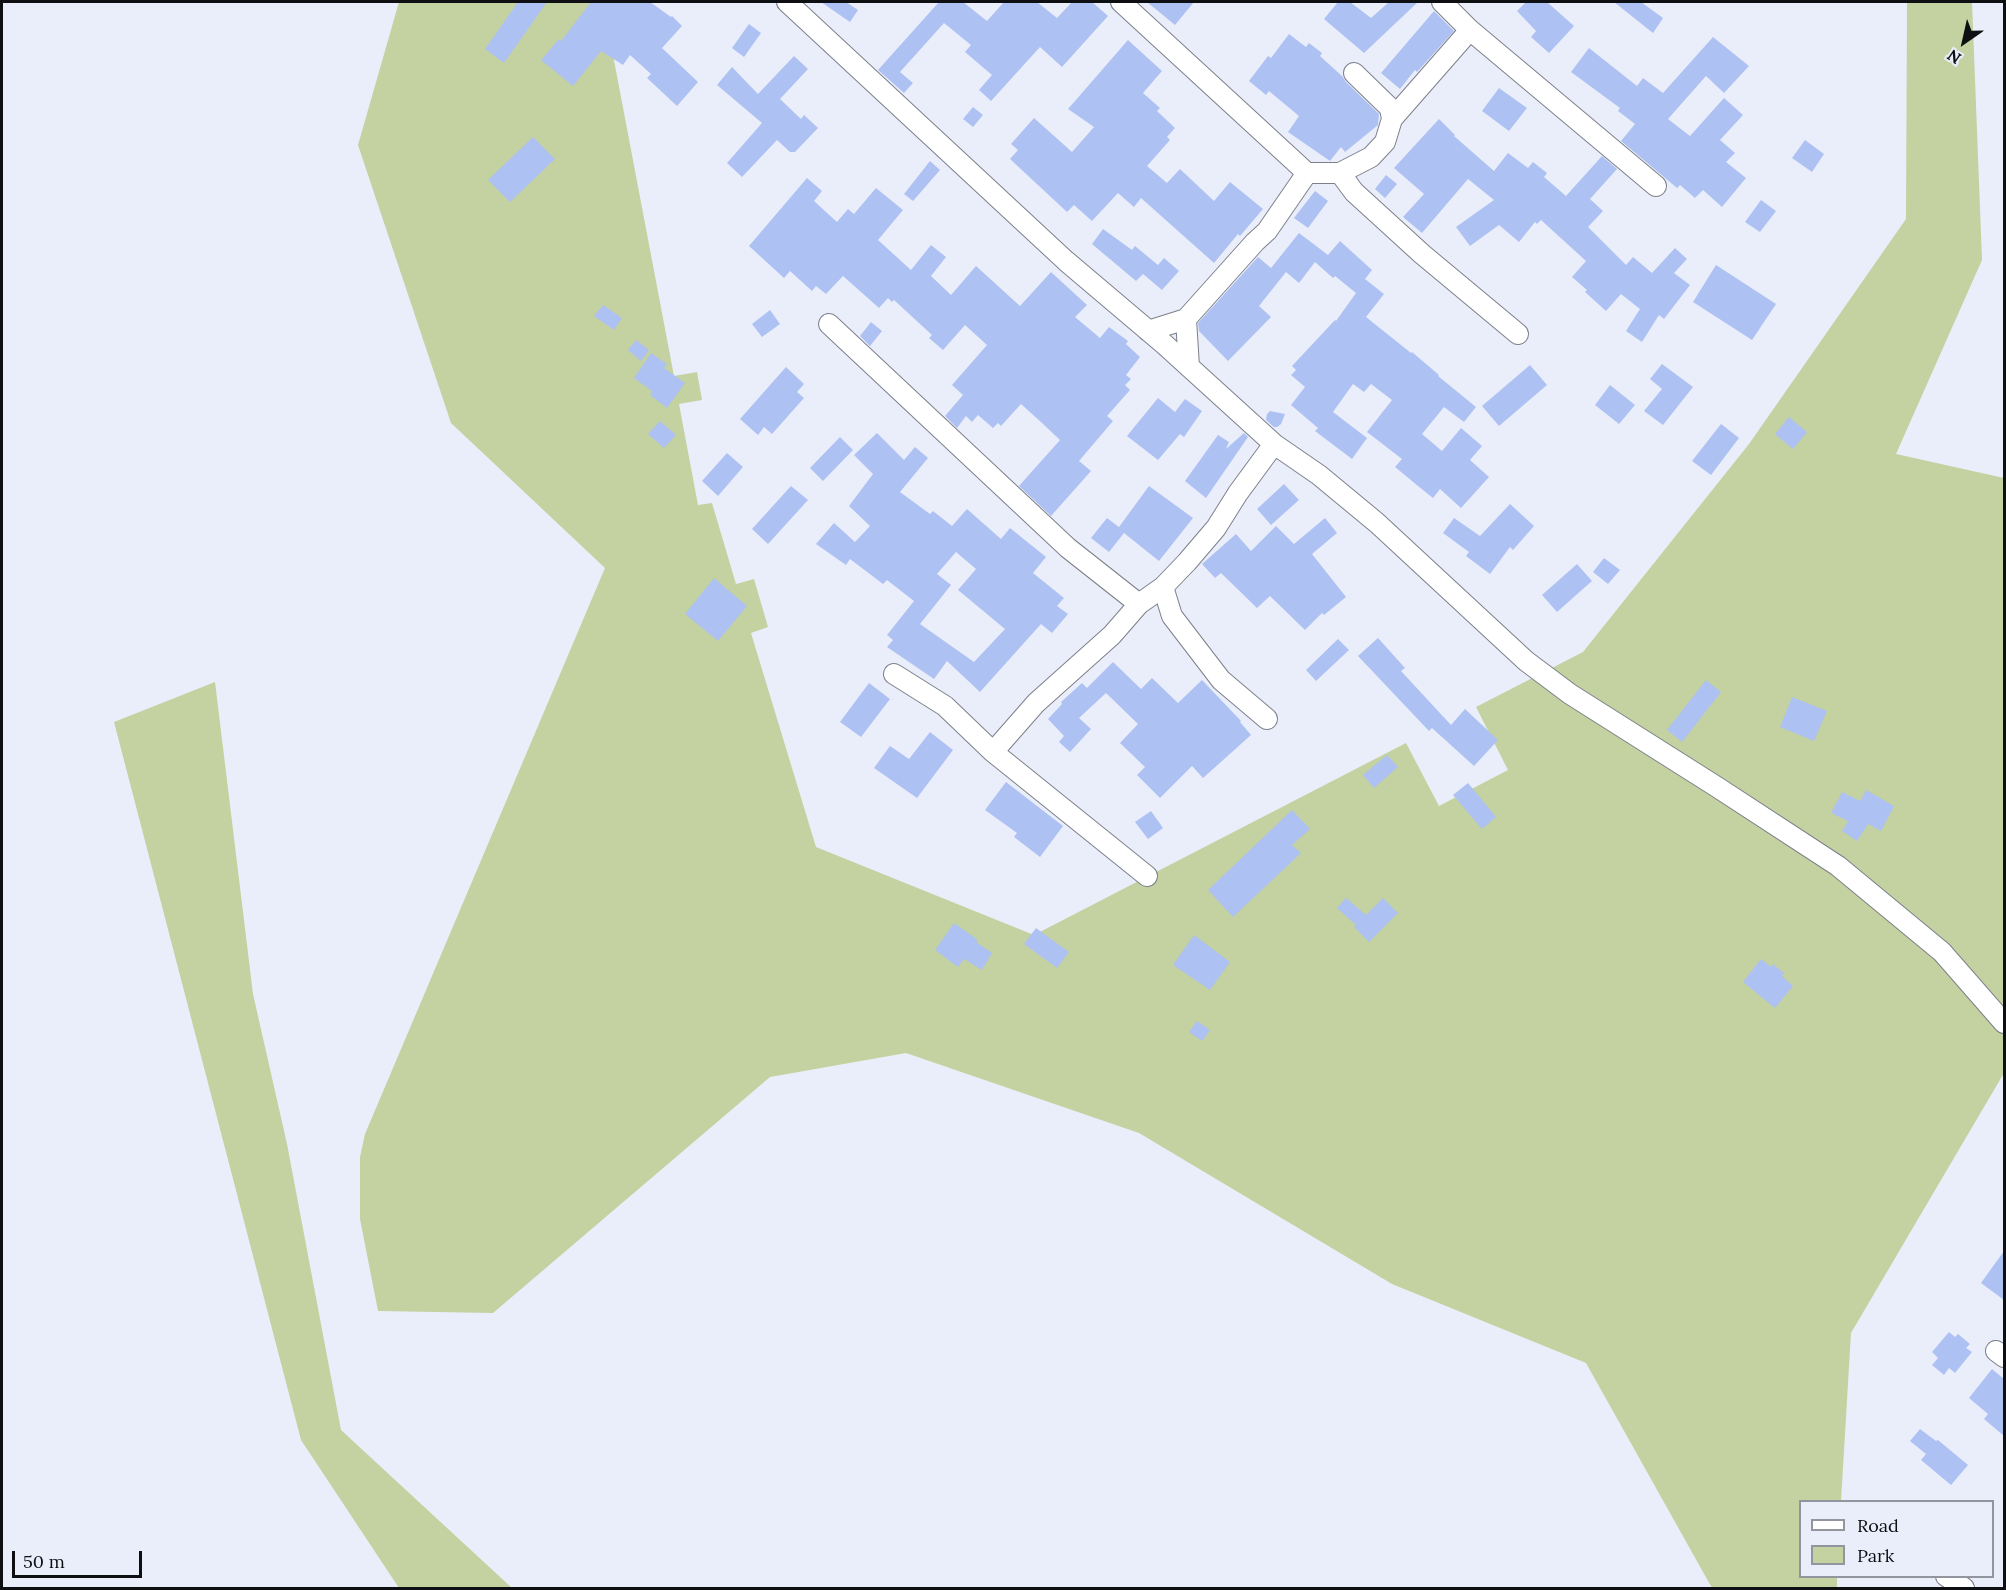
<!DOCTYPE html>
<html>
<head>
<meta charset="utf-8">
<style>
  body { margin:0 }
  #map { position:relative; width:2006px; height:1590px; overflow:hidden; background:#eaeefa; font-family:Lora,serif }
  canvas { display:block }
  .frame { position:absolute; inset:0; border:3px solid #0e0f13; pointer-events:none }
  .legend { position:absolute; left:1799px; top:1500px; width:195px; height:78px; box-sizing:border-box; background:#eaeefa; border:2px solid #92959e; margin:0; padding:8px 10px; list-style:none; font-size:18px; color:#0e0f13 }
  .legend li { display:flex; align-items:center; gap:12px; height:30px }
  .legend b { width:30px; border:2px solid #92959e }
  .north { position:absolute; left:1934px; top:12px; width:60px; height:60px; -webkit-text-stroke:4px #eaeefa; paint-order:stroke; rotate:214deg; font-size:16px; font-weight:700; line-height:24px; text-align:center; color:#0e0f13 }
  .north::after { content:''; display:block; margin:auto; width:21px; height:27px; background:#0e0f13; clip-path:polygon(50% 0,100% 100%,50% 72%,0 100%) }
  .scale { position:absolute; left:12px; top:1551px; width:130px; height:27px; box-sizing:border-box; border:3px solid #0e0f13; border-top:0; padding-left:8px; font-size:18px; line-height:21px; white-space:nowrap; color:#0e0f13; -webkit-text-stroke:4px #eaeefa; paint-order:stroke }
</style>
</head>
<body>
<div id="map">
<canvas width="2006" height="1590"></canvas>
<div class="frame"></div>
<ul class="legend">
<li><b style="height:8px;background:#fff"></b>Road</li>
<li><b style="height:16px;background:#c4d1a0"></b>Park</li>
</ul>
<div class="north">N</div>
<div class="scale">50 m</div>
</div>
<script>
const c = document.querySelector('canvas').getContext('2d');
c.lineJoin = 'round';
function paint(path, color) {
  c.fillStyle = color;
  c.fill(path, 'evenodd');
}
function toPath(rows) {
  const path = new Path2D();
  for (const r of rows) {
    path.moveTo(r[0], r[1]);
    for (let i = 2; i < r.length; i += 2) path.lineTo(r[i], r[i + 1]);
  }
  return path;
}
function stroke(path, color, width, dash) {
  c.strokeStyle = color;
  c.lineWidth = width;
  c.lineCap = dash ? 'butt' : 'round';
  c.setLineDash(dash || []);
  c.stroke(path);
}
paint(toPath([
  [399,2,646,2,641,25,613,55,674,376,697,372,702,400,679,404,698,505,712,503,736,584,754,579,768,627,751,633,816,847,1034,935,1406,743,1439,806,1508,770,1476,707,1583,652,1749,444,1906,219,1907,2,1972,2,1982,260,1896,454,2004,478,2004,1073,1851,1333,1841,1501,1800,1502,1800,1576,1837,1577,1837,1588,1712,1588,1586,1363,1392,1284,1139,1133,906,1053,770,1077,493,1313,378,1311,360,1219,360,1157,365,1134,605,568,451,423,358,145],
  [215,682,253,994,287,1144,341,1430,512,1588,399,1588,301,1440,114,722]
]), '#c4d1a0');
paint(toPath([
  [518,2,547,2,504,63,485,49],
  [591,2,650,2,671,17,672,16,682,26,662,48,698,82,677,106,647,78,651,74,630,55,623,65,601,51,573,86,541,60,559,39,561,41],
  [821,2,846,2,858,10,850,22],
  [939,2,963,2,987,21,1004,2,1037,2,1057,18,1072,2,1092,2,1108,16,1062,67,1040,47,991,101,979,90,992,75,965,52,971,45,944,23,900,72,913,83,904,93,878,70],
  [1147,2,1194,2,1175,25],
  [1338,2,1350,2,1371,18,1389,2,1418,2,1364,53,1324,19],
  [1526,2,1547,2,1574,26,1549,53,1531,37,1536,31,1517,11],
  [1614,2,1641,2,1663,18,1653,33],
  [1434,11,1454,31,1417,72,1415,70,1400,89,1381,73],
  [749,24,761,33,744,57,732,48],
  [1289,34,1306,47,1309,43,1322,53,1320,56,1342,76,1346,82,1379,114,1378,125,1345,152,1341,147,1330,161,1288,132,1299,116,1269,91,1266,95,1249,81,1268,56,1271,58],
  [1713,37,1749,66,1724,93,1706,76,1668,119,1690,136,1724,98,1743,115,1720,140,1735,153,1726,162,1746,178,1722,207,1703,190,1695,198,1680,185,1677,188,1621,141,1635,124,1618,111,1620,108,1571,72,1589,48,1637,86,1643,78,1663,93],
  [1128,40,1162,71,1143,93,1160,108,1157,111,1175,128,1167,137,1170,140,1147,166,1167,183,1180,169,1214,201,1230,182,1263,209,1240,236,1238,234,1214,263,1141,198,1134,207,1118,193,1092,221,1074,205,1067,212,1010,159,1018,150,1011,144,1034,118,1072,152,1094,127,1068,109],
  [794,56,808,69,780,99,801,119,804,115,818,128,795,152,790,152,777,140,742,177,727,163,762,123,717,85,732,67,758,94],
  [1499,88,1527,108,1509,131,1482,111],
  [973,107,983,115,973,127,963,119],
  [1439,119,1455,135,1454,136,1494,171,1508,153,1528,168,1533,162,1547,173,1544,177,1566,196,1602,156,1617,169,1590,199,1603,211,1588,227,1626,265,1633,257,1652,273,1675,248,1687,259,1674,273,1690,285,1664,319,1659,315,1642,342,1626,331,1640,309,1621,294,1606,311,1585,292,1587,290,1572,277,1586,261,1541,220,1537,224,1535,222,1519,242,1499,225,1470,246,1456,227,1494,200,1468,179,1422,233,1403,217,1424,194,1394,168],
  [533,137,555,159,510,202,488,180],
  [1805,140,1824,154,1812,172,1792,158],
  [930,161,940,170,913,201,904,194],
  [1386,175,1397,184,1385,198,1375,189],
  [807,178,822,191,814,201,837,222,848,209,854,214,876,188,903,210,878,240,911,270,931,245,946,257,931,276,951,295,976,266,1020,306,1051,272,1087,305,1075,317,1100,338,1109,327,1128,341,1126,344,1140,357,1126,375,1131,379,1125,385,1130,390,1107,416,1113,421,1079,461,1091,471,1051,516,1019,486,1060,440,1042,423,1021,404,1001,426,998,423,993,428,978,415,972,422,966,416,957,428,945,416,963,395,952,385,987,345,965,325,943,350,929,338,932,335,894,300,892,302,888,298,879,308,843,276,826,294,816,286,812,291,790,271,784,278,749,246],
  [1315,191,1328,201,1308,228,1294,218],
  [1761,200,1776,211,1760,232,1745,222],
  [1103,229,1132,250,1135,246,1158,265,1164,258,1179,271,1162,290,1143,274,1136,281,1092,244],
  [1299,233,1328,255,1340,241,1372,270,1365,279,1384,294,1366,317,1411,353,1412,352,1439,375,1438,376,1476,407,1464,422,1444,407,1422,434,1442,451,1461,428,1482,446,1470,460,1489,477,1461,508,1440,489,1433,498,1418,486,1395,467,1402,459,1367,432,1392,400,1371,384,1364,392,1353,384,1333,412,1367,438,1352,459,1315,431,1318,428,1291,405,1305,387,1291,375,1296,370,1292,366,1335,320,1336,321,1356,293,1335,276,1333,278,1315,262,1299,283,1286,272,1259,306,1271,317,1228,361,1199,331,1198,323,1258,257,1271,268],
  [1716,265,1776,304,1752,340,1693,302],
  [603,305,622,318,614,330,594,316],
  [770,310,780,324,762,337,752,324],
  [871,322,882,331,870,346,860,336],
  [636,340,649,350,641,361,628,350],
  [651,353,667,364,664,368,685,383,667,408,650,395,652,391,634,378],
  [1662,364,1693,387,1663,425,1644,411,1662,389,1650,379],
  [1530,365,1547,385,1499,426,1482,406],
  [786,367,804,384,797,392,804,398,772,434,764,427,758,435,740,419],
  [1610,385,1635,405,1619,424,1595,405],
  [1158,398,1175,412,1185,399,1202,411,1184,437,1180,434,1158,460,1127,436],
  [1270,411,1285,414,1281,424,1277,427,1274,427,1266,420,1267,414],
  [1789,417,1807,432,1793,449,1775,434],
  [660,421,676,435,664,448,648,434],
  [1721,424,1739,438,1711,475,1692,461],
  [877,433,904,460,915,447,928,458,900,492,930,514,933,511,952,526,967,509,1001,539,1010,528,1046,557,1033,573,1064,598,1057,606,1068,614,1052,633,1041,624,980,692,947,661,934,679,887,647,893,640,887,635,914,601,887,580,883,584,850,559,846,565,816,544,834,523,855,542,870,526,849,506,873,474,854,455],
  [956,552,976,569,958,590,1005,629,974,662,920,624,951,585,937,574],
  [1244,433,1248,437,1206,498,1185,481,1218,435,1229,442,1226,449],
  [840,437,853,450,823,481,810,468],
  [727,453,743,467,718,496,702,481],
  [1284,484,1299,500,1271,525,1257,509],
  [791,486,808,500,768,544,752,529],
  [1149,486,1193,518,1159,561,1124,533,1109,552,1091,538,1107,518,1119,527],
  [1510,504,1534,526,1513,550,1510,547,1490,574,1466,556,1469,552,1443,533,1454,518,1480,536],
  [1325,518,1337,533,1312,554,1346,597,1324,615,1322,613,1305,630,1270,596,1257,608,1221,573,1215,578,1202,564,1236,534,1251,551,1276,526,1294,544],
  [1604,558,1620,570,1608,584,1593,572],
  [1577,564,1592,581,1557,612,1542,595],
  [714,578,747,606,718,641,685,614],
  [1378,638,1405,668,1401,671,1451,725,1465,709,1498,740,1474,766,1432,728,1429,731,1358,656],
  [1338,639,1349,650,1316,681,1306,670],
  [1113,662,1141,689,1152,678,1178,703,1202,680,1241,721,1240,722,1251,735,1203,778,1192,766,1160,798,1137,775,1145,767,1120,743,1138,724,1106,693,1079,718,1091,729,1070,752,1059,742,1064,736,1048,719,1062,704,1061,702,1082,683,1087,688],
  [1706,680,1721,692,1682,742,1667,730],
  [869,683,890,699,861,737,840,722],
  [1792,697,1827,711,1814,741,1780,727],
  [930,732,953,750,917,798,874,768,890,746,909,759],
  [1387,755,1398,767,1374,788,1363,775],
  [1006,782,1063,826,1040,857,1014,837,1017,833,985,810],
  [1468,783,1496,817,1482,829,1453,795],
  [1866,790,1894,806,1881,831,1868,824,1857,841,1842,831,1848,821,1831,813,1842,792,1860,801],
  [1292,810,1310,829,1292,845,1301,853,1233,917,1208,890],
  [1151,811,1163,828,1148,839,1135,822],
  [1346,898,1366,915,1383,898,1398,913,1369,942,1354,927,1356,925,1337,908],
  [954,923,978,940,976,942,992,953,982,970,964,959,958,967,935,950],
  [1036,928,1069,952,1057,968,1024,944],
  [1194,935,1230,962,1210,990,1173,965],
  [1761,959,1771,967,1773,964,1784,973,1782,976,1793,986,1775,1008,1743,982],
  [1197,1021,1210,1030,1202,1041,1189,1032],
  [2004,1251,2004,1300,1981,1283],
  [1949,1332,1955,1337,1958,1334,1970,1344,1966,1348,1972,1352,1955,1373,1949,1368,1944,1375,1932,1365,1938,1358,1932,1352],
  [1992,1369,2004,1379,2004,1436,1984,1419,1988,1414,1969,1398],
  [1920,1429,1936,1441,1938,1440,1968,1465,1951,1485,1921,1460,1926,1454,1910,1441]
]), '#aec1f3');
const minor = toPath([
  [787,2,1066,261,1164,344,1274,444,1319,475,1377,523,1526,661,1570,694,1717,787,1838,866,1942,952,2004,1023],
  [1121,2,1307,173,1340,173,1371,157,1385,142,1392,119,1390,108,1354,73],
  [1442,2,1470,30,1656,186],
  [1392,119,1470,30],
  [1340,173,1354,192,1422,254,1518,334],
  [829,324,1068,548,1139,604],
  [1148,331,1186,319],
  [1189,367,1186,319,1255,242,1267,231,1307,173],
  [1163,587,1172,616,1221,680,1267,719],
  [894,674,945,706,993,752],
  [1147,876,993,752,1036,703,1112,635,1139,604,1163,587,1187,562,1216,528,1238,493,1274,444],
  [1996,1351,2004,1357],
  [1946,1576,1964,1588]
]);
stroke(minor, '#7c808a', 22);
stroke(minor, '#fff', 20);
</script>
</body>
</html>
